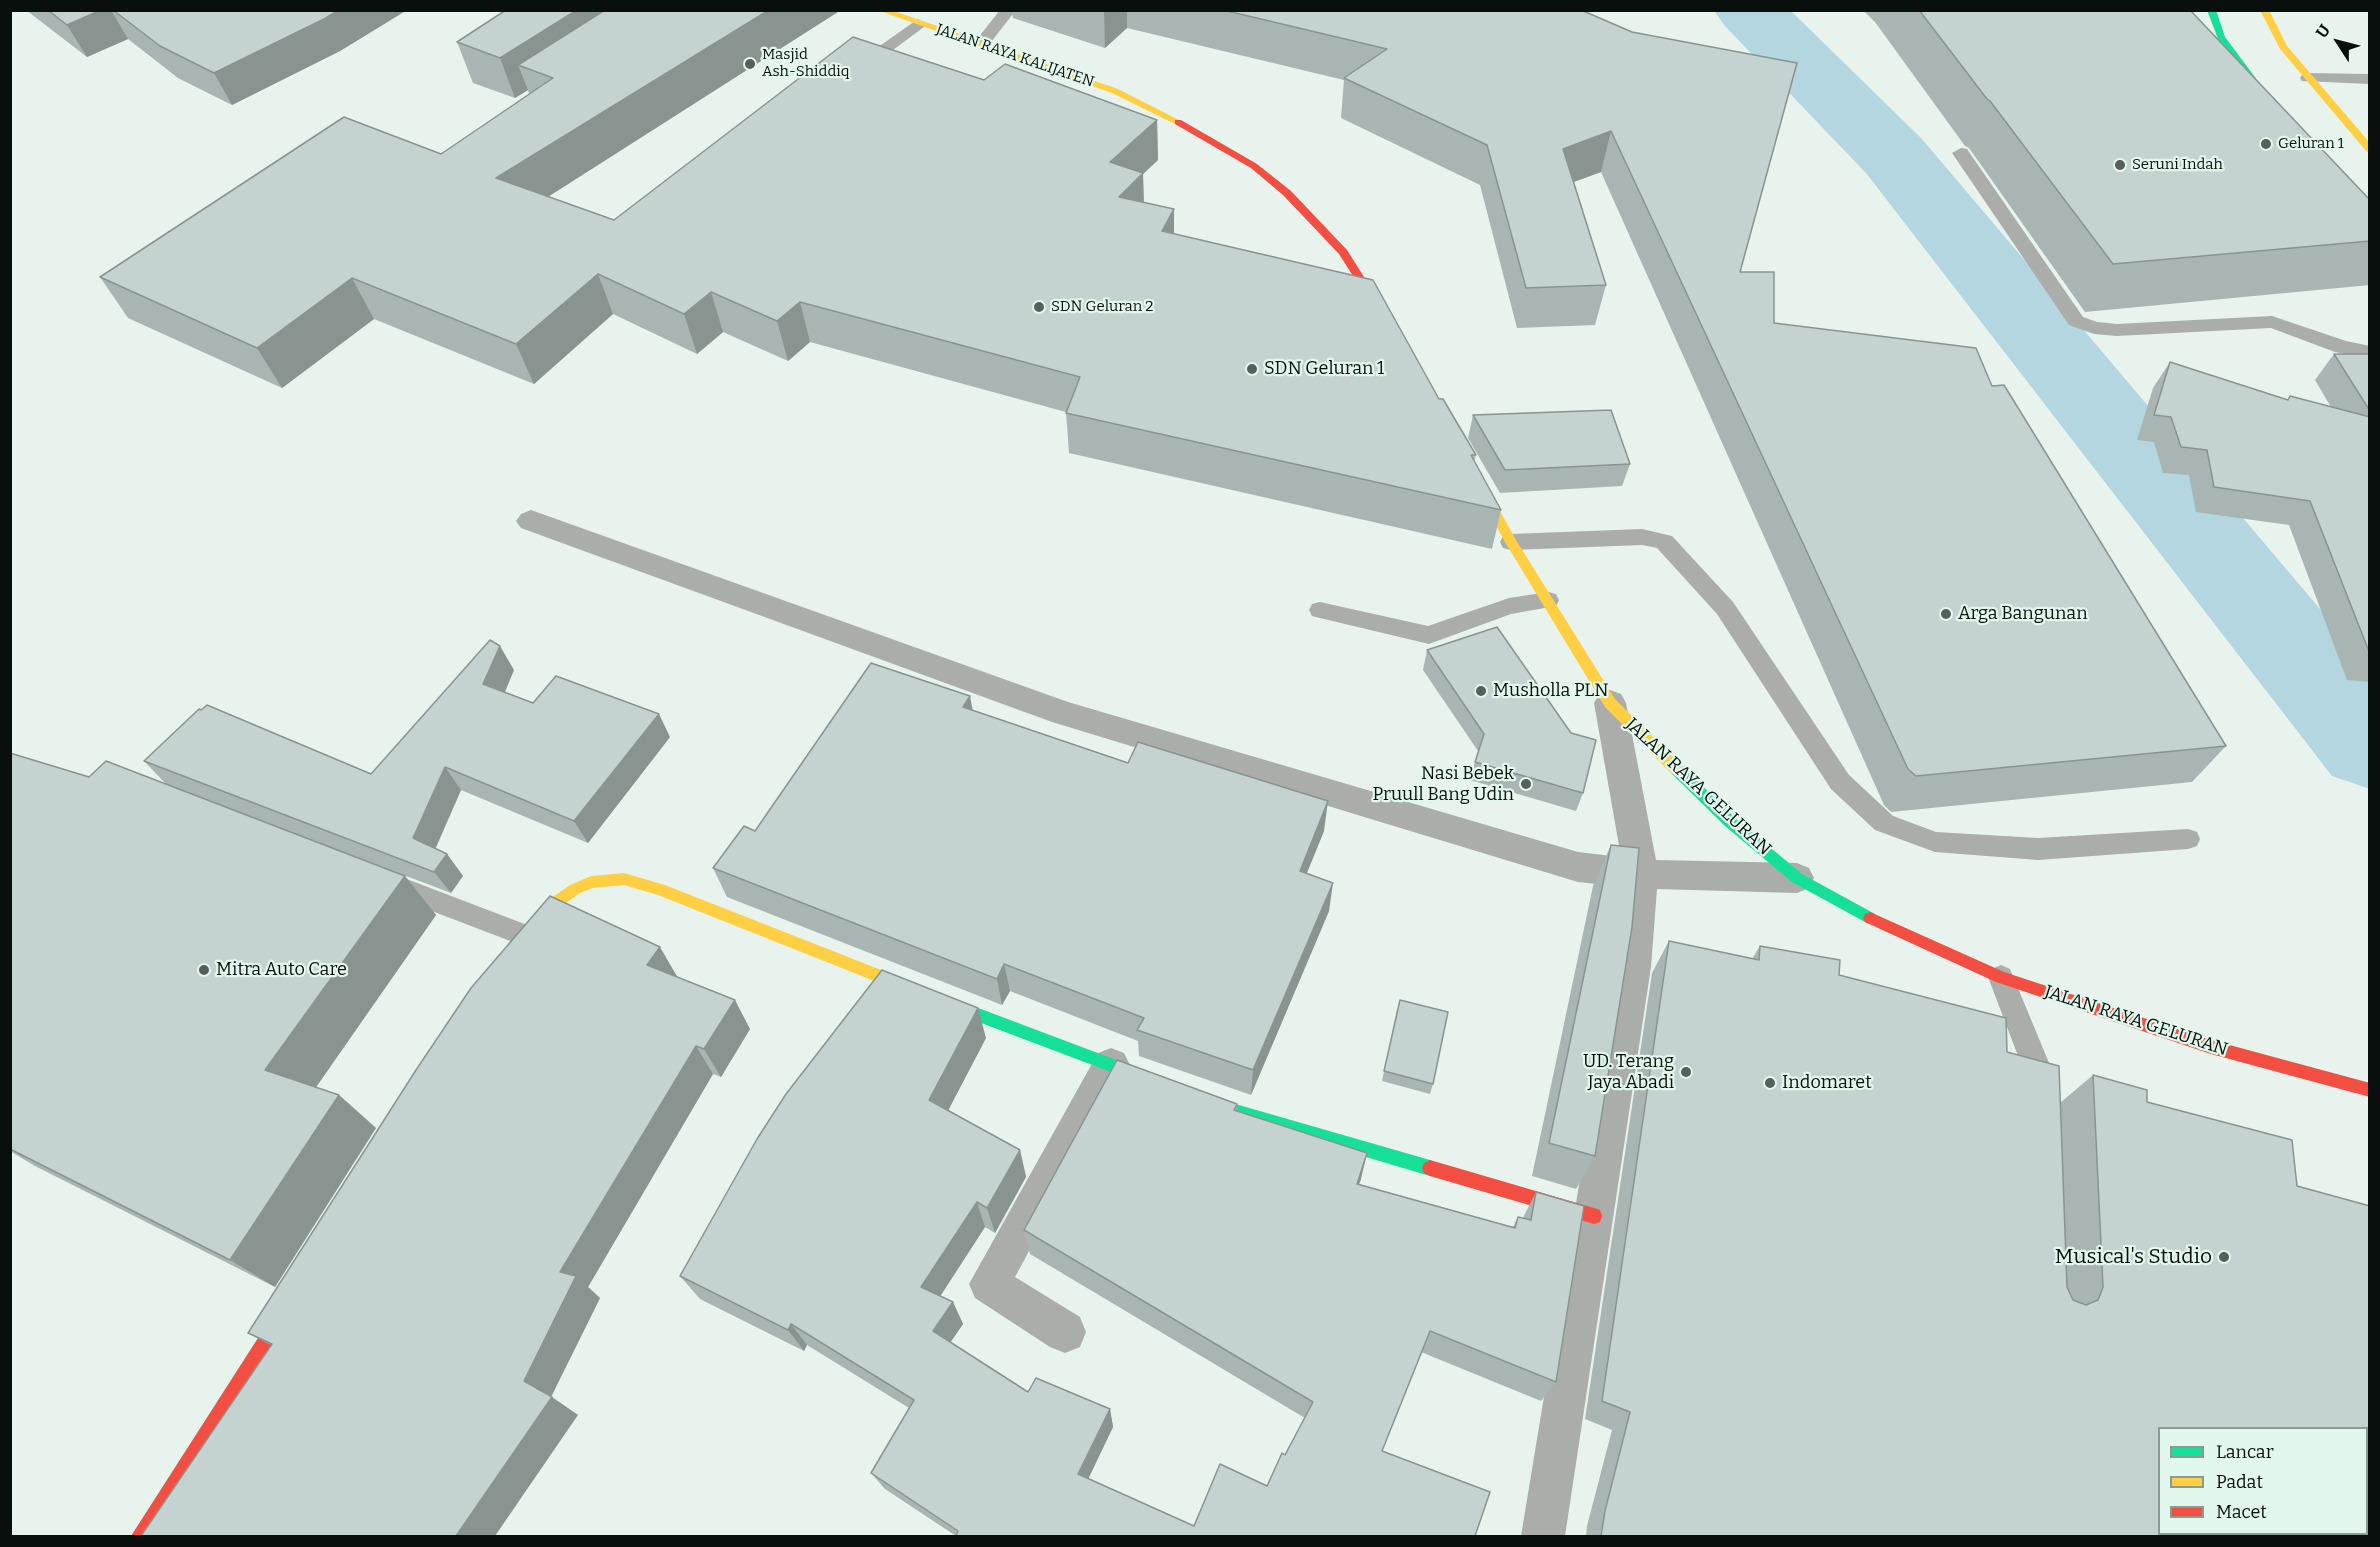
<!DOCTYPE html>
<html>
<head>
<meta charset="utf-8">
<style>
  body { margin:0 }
  #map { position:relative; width:2380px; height:1547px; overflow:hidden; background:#e8f3ed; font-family:Bitter,serif }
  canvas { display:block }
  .frame { position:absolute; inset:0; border:12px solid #080f0c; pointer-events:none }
  .legend { position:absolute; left:2158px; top:1427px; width:210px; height:108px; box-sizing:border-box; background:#e3f8ed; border:2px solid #8b9b93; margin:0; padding:8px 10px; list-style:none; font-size:18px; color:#080f0c }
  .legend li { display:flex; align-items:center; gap:12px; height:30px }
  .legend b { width:30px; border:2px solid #8b9b93 }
  .north { position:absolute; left:2308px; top:12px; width:60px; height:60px; -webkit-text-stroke:4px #e3f8ed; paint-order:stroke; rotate:306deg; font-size:16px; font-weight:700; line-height:24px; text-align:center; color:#080f0c }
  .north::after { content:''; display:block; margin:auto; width:21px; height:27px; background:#080f0c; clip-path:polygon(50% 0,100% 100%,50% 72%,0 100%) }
</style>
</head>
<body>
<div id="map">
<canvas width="2380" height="1547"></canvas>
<div class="frame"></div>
<ul class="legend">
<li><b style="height:8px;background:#16e098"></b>Lancar</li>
<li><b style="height:8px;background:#ffcf43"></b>Padat</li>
<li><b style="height:8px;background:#f24e42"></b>Macet</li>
</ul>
<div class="north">U</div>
</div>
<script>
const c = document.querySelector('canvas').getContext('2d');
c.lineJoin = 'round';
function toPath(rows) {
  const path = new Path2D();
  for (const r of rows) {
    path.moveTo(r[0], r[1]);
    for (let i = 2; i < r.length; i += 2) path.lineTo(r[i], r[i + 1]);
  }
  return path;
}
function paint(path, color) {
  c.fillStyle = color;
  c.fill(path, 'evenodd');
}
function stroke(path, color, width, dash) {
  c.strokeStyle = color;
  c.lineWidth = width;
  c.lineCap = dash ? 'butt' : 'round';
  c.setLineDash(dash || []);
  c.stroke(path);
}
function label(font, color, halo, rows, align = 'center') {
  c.font = font + ' Bitter,serif';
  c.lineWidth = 4.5;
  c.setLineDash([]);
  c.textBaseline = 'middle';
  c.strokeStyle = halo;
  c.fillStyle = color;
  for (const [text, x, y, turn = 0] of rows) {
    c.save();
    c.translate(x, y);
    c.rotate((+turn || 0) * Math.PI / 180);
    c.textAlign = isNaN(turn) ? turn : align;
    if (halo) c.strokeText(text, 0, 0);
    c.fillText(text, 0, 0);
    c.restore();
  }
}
paint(toPath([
  [1714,10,1790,10,1922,139,2370,668,2370,789,2332,776,1866,173,1724,25,1714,10]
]), '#b4d6e0');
paint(toPath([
  [1000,10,1016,10,988,46,976,46,974,43,1000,10],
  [918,19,926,24,924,27,866,70,854,70,852,67,854,64,918,19],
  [2308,73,2370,74,2370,84,2302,81,2300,78,2302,75,2308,73],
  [1961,148,1967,149,2083,317,2097,322,2117,324,2272,316,2346,341,2370,346,2370,359,2335,352,2271,328,2117,336,2094,334,2069,325,1952,153,1961,148],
  [1642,529,1672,536,1733,602,1849,775,1893,816,1936,832,2038,838,2188,829,2197,832,2200,839,2197,846,2188,849,2038,860,1935,852,1875,830,1831,789,1717,614,1657,548,1642,545,1511,550,1503,548,1500,542,1503,536,1511,534,1642,529],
  [1548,592,1556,594,1559,600,1556,606,1511,614,1429,644,1320,618,1312,616,1309,610,1312,604,1320,602,1428,626,1509,598,1548,592],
  [391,873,535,928,539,936,535,944,526,947,382,892,378,884,382,876,391,873],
  [2001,965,2010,969,2057,1082,2058,1089,2054,1098,2044,1102,2034,1098,1988,977,1992,969,2001,965]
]), '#aaadaa');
paint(toPath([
  [531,510,1068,702,1578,852,1621,857,1594,703,1599,694,1610,690,1621,694,1626,703,1656,860,1797,863,1809,868,1814,878,1809,888,1797,893,1657,889,1651,967,1565,1536,1521,1536,1615,967,1623,887,1578,882,1052,722,521,528,516,521,521,514,531,510],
  [1111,1048,1124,1053,1130,1065,1015,1277,1080,1317,1086,1332,1080,1347,1065,1353,1050,1347,975,1298,969,1284,1098,1053,1111,1048]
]), '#aaadaa');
paint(toPath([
  [2207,10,2216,10,2225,37,2272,100,2272,104,2266,104,2218,39,2207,10],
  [1677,764,1682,766,1735,818,1802,874,1875,914,1877,918,1875,922,1870,924,1865,922,1792,882,1725,826,1672,774,1670,770,1672,766,1677,764],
  [965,1003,1225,1101,1430,1160,1436,1163,1438,1168,1436,1173,1430,1176,1225,1115,960,1015,958,1010,960,1005,965,1003]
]), '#16e098');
paint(toPath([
  [877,10,891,10,1118,89,1183,122,1175,124,1112,93,877,10],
  [2260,10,2269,10,2287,46,2370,143,2370,153,2367,152,2280,49,2260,10],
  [1477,476,1481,477,1516,540,1615,699,1682,766,1684,770,1682,774,1672,774,1605,707,1505,542,1471,480,1477,476],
  [624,873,665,885,970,1005,972,1010,970,1015,965,1017,658,895,624,885,592,888,580,893,560,907,533,938,528,939,523,938,521,933,523,928,550,899,570,885,591,876,624,873]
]), '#ffcf43');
paint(toPath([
  [1175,120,1181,120,1257,164,1291,191,1347,250,1388,315,1387,317,1379,317,1339,254,1283,195,1251,168,1175,124,1175,120],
  [1870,912,2004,972,2211,1040,2370,1083,2370,1097,2211,1054,1996,982,1865,922,1863,918,1865,914,1870,912],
  [1430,1160,1594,1208,1600,1210,1602,1216,1600,1222,1594,1224,1430,1176,1424,1173,1422,1168,1424,1163,1430,1160],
  [289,1297,295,1299,297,1305,295,1311,206,1453,150,1536,131,1536,283,1299,289,1297]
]), '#f24e42');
paint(toPath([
  [26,10,407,10,340,51,232,105,178,78,128,39,87,57],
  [841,10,548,197,614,220,984,80,1157,120,1158,160,1143,174,1144,202,1174,234,1439,399,1476,455,1474,462,1501,510,1492,549,1069,453,1066,412,810,342,788,361,723,332,697,354,613,314,534,384,374,319,282,388,128,318,100,277,441,154,529,94,528,90,515,98,473,83,457,42],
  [1012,10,1581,10,1740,272,1774,323,1992,386,2226,746,2192,782,1891,812,1884,805,1601,172,1574,182,1606,285,1595,325,1517,328,1480,185,1341,118,1344,80,1127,28,1105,48,1013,18],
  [1863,10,2190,10,2370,200,2370,285,2085,312,1969,148,1965,146,1875,22],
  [2334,354,2370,354,2370,682,2347,680,2289,525,2196,512,2189,475,2163,473,2154,442,2137,440,2153,388,2170,362,2287,400,2331,407,2315,380],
  [1473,415,1630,464,1622,486,1500,493,1468,438],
  [1427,650,1571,733,1583,793,1576,811,1470,780,1478,751,1423,670],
  [514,670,505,692,533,703,670,737,588,843,461,790,435,849,447,854,463,876,451,893,364,860,405,876,436,915,316,1087,339,1095,376,1128,275,1287,35,1166,10,1151,10,753,89,777,166,784,144,761,371,774],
  [972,710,1324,831,1307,873,1329,911,1251,1095,1139,1056,1138,1041,1010,991,1002,1005,727,897,713,868,755,831],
  [1611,845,1595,1156,1576,1189,1532,1176,1593,886],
  [1669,941,1752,959,1760,946,1839,975,2007,1052,2060,1103,2093,1075,2147,1102,2297,1186,2370,1536,1586,1536,1587,1526,1612,1430,1585,1419,1652,973],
  [678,977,750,1029,721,1077,713,1074,588,1287,600,1298,551,1397,578,1415,271,1345,248,1333],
  [1397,1010,1433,1084,1430,1094,1382,1081],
  [986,1038,948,1110,1020,1150,1026,1177,995,1233,985,1227,940,1296,953,1302,963,1324,950,1342,1028,1392,1110,1409,1113,1427,1088,1478,1194,1526,1267,1486,1305,1418,1030,1254,1024,1230,1237,1104,1236,1111,1361,1179,1359,1184,1513,1227,1518,1217,1523,1218,1536,1192,1556,1382,1541,1401,1421,1352,1382,1451,1475,1536,956,1536,885,1489,871,1473,909,1408,807,1345,804,1351,700,1299,680,1276]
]), '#a9b5b2');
paint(toPath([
  [101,10,111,10,128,39,87,57,67,25],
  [339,10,407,10,340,51,232,105,214,73],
  [577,10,654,10,518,65,528,90,515,98,500,58],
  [769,10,841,10,513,219,496,178],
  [1104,10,1127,10,1127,28,1105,48],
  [1157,120,1158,160,1143,174,1144,214,1121,237,1110,162],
  [1611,131,1601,172,1554,189,1563,149],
  [1174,209,1174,250,1162,231],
  [598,274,613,314,534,384,516,344],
  [352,278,374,319,282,388,257,348],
  [711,292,723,332,697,354,684,314],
  [800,302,810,342,788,361,777,321],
  [500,646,514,670,498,708,483,684],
  [970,696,976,728,963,707],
  [659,714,670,737,588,843,574,821],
  [445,767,461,790,430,861,413,838],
  [1328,801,1324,831,1296,899,1300,871],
  [447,854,463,876,451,893,434,872],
  [405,876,436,915,305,1103,265,1070],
  [1333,883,1329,911,1251,1095,1253,1070],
  [660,947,678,978,647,965],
  [1004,964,1010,991,1002,1005,997,979],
  [735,1000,750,1029,721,1077,704,1049],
  [978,1008,986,1038,939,1128,929,1100],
  [696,1046,713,1074,588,1287,600,1298,550,1399,524,1381,560,1272],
  [339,1095,376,1128,275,1287,230,1260],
  [1020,1150,1026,1177,995,1233,987,1208],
  [1367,1153,1361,1179,1350,1209,1357,1184],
  [977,1202,985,1227,932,1309,921,1287],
  [953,1302,963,1324,944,1352,933,1331],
  [791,1324,807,1345,804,1351,788,1330],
  [552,1397,578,1415,495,1536,456,1536],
  [1110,1409,1113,1427,1083,1490,1078,1474]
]), '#899491');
const building = toPath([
  [48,10,101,10,67,25,48,10],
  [113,10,339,10,324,19,214,73,160,46,113,10],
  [506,10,577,10,500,58,457,42,506,10],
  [605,10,769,10,496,178,614,220,853,37,984,80,1005,64,1157,120,1110,162,1143,173,1119,197,1174,209,1162,231,1373,280,1439,399,1443,399,1476,455,1471,455,1501,510,1066,413,1080,377,800,302,777,321,711,292,684,314,598,274,516,344,352,278,257,348,100,277,344,117,441,154,553,78,518,65,605,10],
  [1223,10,1581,10,1632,32,1797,63,1740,272,1774,272,1774,323,1976,348,1992,386,2004,385,2226,746,1916,776,1908,769,1611,131,1563,149,1606,285,1526,288,1487,145,1344,78,1387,49,1223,10],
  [1919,10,2190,10,2370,200,2370,241,2113,264,1990,101,1987,99,1919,10],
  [2334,354,2370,354,2370,411,2334,354],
  [2170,362,2288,400,2290,396,2370,417,2370,654,2310,501,2214,487,2207,450,2181,447,2171,417,2154,415,2170,362],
  [1611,410,1630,464,1505,470,1473,415,1611,410],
  [1497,627,1571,733,1596,740,1583,793,1475,762,1484,734,1427,650,1497,627],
  [490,640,500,646,483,684,533,703,556,676,659,714,574,821,445,767,413,838,447,854,434,872,144,761,199,709,201,710,207,705,371,774,490,640],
  [871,663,970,696,963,707,1128,763,1138,742,1328,801,1300,871,1333,883,1253,1070,1137,1030,1144,1018,1004,964,997,979,713,868,744,826,755,831,871,663],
  [10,753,89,777,106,761,405,876,265,1070,339,1095,230,1260,10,1149,10,753],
  [1611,845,1639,848,1632,927,1595,1156,1549,1143,1611,845],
  [550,896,660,947,647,965,735,1000,704,1049,696,1046,560,1272,576,1276,524,1381,552,1397,456,1536,141,1536,272,1344,248,1333,416,1070,471,988,550,896],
  [1669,941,1759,960,1760,946,1840,960,1839,975,2006,1018,2007,1052,2059,1066,2067,1287,2073,1300,2086,1305,2098,1300,2103,1287,2093,1075,2147,1090,2147,1102,2292,1140,2297,1186,2370,1206,2370,1536,1601,1536,1605,1511,1630,1412,1602,1401,1669,941],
  [2160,1428,2367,1428,2367,1533,2160,1533,2160,1428],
  [882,970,978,1008,929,1100,1020,1150,987,1208,977,1202,921,1287,953,1302,933,1331,1028,1392,1036,1378,1110,1409,1078,1474,1194,1526,1220,1464,1267,1486,1282,1453,1285,1455,1313,1402,1024,1230,1117,1060,1237,1104,1234,1110,1367,1153,1357,1184,1515,1228,1518,1217,1531,1220,1536,1192,1584,1206,1556,1382,1430,1331,1382,1451,1490,1492,1475,1536,956,1536,958,1531,871,1473,914,1400,791,1324,788,1330,680,1276,757,1139,786,1094,882,970],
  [1400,1000,1448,1012,1433,1084,1384,1071,1400,1000]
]);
paint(building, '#c4d3cf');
stroke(building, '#899491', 1.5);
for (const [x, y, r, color] of [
  [750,64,6,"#565f5b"],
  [2266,144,6,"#565f5b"],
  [2120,165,6,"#565f5b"],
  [1039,307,6,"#565f5b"],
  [1252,369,6,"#565f5b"],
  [1946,614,6,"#565f5b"],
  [1481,691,6,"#565f5b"],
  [1526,784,6,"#565f5b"],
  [204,970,6,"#565f5b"],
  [1686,1072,6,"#565f5b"],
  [1770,1083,6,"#565f5b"],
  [2224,1257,6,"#565f5b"]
]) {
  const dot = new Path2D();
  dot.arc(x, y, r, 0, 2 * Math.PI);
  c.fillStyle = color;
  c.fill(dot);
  stroke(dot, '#e3f8ed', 2);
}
label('15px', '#080f0c', '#e3f8ed', [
  ["Masjid",762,55],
  ["Ash-Shiddiq",762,72],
  ["Geluran 1",2278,144],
  ["Seruni Indah",2132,165],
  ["SDN Geluran 2",1051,307]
], 'left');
label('15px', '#080f0c', '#e3f8ed', [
  ["JALAN RAYA KALIJATEN",1015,56,19]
]);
label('18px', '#080f0c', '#e3f8ed', [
  ["SDN Geluran 1",1264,369],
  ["Arga Bangunan",1958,614],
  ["Musholla PLN",1493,691],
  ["Nasi Bebek",1514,774,"right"],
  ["Pruull Bang Udin",1514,795,"right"],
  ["Mitra Auto Care",216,970],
  ["UD. Terang",1674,1062,"right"],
  ["Jaya Abadi",1674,1083,"right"],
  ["Indomaret",1782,1083]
], 'left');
label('18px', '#080f0c', '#e3f8ed', [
  ["JALAN RAYA GELURAN",1698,787,43],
  ["JALAN RAYA GELURAN",2136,1021,18]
]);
label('21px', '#080f0c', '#e3f8ed', [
  ["Musical's Studio",2212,1257]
], 'right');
</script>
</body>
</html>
